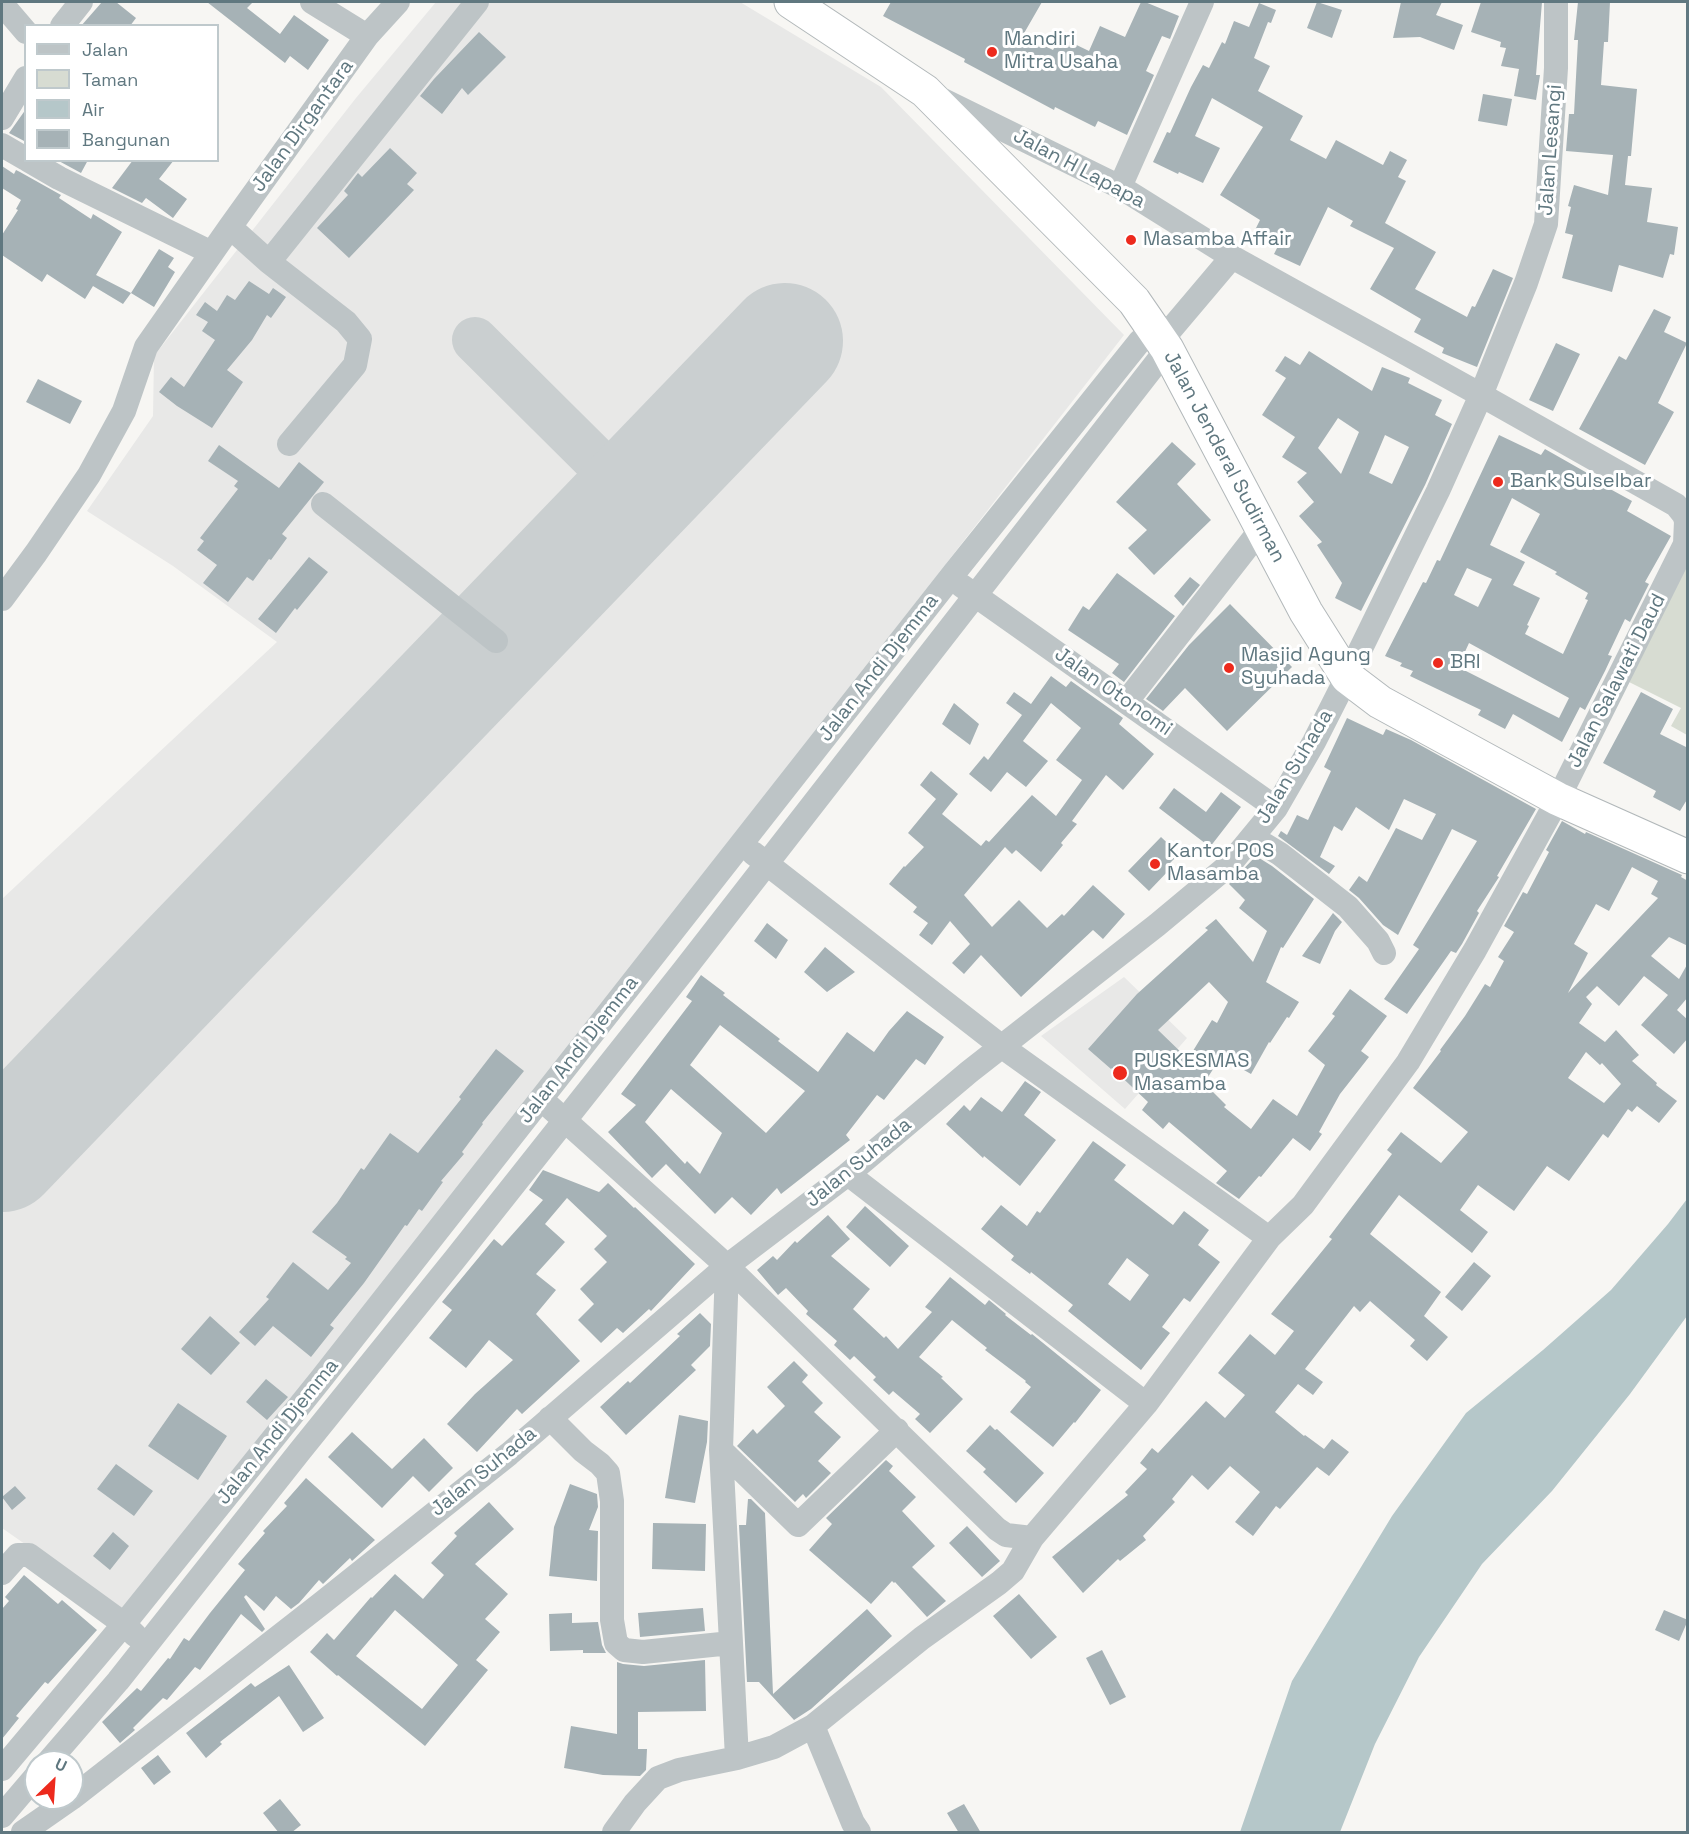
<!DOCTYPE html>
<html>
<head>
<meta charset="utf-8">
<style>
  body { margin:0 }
  #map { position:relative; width:1689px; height:1834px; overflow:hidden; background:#f7f6f3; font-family:"Space Grotesk",sans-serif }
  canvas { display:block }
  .frame { position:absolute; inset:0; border:3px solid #607880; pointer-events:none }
  .legend { position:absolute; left:24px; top:24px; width:195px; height:138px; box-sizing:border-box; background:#fff; border:2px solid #bfc9cc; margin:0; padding:8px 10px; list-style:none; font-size:18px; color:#607880 }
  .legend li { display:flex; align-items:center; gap:12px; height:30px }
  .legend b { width:30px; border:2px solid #bfc9cc }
  .north { position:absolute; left:24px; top:1750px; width:60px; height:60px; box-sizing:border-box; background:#fff; border:2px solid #bfc9cc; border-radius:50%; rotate:25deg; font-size:16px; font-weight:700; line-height:24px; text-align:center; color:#607880 }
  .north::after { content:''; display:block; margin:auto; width:21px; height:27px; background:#ed2a1d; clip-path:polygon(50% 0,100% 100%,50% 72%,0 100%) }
</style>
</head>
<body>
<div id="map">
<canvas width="1689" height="1834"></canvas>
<div class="frame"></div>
<ul class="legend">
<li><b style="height:8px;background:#bdc4c6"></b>Jalan</li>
<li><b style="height:16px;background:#d7dcd2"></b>Taman</li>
<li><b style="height:16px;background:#b5c7c9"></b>Air</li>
<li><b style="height:16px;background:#a6b2b6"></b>Bangunan</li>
</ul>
<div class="north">U</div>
</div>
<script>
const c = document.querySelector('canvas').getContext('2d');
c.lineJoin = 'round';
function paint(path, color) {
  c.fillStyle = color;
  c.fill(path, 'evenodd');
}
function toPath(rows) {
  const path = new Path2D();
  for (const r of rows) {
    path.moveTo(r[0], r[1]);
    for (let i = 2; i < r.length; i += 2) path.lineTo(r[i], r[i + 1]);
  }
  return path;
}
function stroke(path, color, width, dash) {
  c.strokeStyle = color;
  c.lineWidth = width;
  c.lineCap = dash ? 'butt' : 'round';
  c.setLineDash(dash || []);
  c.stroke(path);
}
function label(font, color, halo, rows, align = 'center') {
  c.font = font + ' "Space Grotesk",sans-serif';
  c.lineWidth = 6;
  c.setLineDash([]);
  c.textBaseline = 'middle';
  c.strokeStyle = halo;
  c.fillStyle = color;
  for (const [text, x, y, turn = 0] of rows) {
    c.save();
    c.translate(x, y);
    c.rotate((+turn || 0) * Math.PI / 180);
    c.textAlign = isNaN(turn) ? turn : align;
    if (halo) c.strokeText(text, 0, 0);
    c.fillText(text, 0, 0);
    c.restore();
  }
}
paint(toPath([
  [436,2,740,2,881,87,1124,335,376,1296,122,1612,2,1528,2,899,277,642,173,566,87,511,153,416,154,356,356,98],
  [1124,977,1187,1038,1125,1109,1041,1036]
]), '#e8e8e7');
paint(toPath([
  [1687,545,1687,735,1671,726,1681,708,1623,679]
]), '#d7dcd2');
paint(toPath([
  [1687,1199,1687,1316,1630,1394,1552,1491,1482,1564,1419,1657,1375,1744,1340,1832,1240,1832,1292,1681,1392,1516,1466,1413,1543,1350,1611,1290,1668,1224]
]), '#b5c7c9');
stroke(toPath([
  [475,340,634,498]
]), '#cacfd0', 46);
stroke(toPath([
  [2,1154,785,341]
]), '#cacfd0', 116);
paint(toPath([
  [102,2,116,2,136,18,130,26,81,26],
  [207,2,253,2,247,8,280,34,294,15,329,40,308,70,290,56,285,63],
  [891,2,1042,2,1023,35,1053,50,1060,37,1089,51,1100,26,1125,37,1141,2,1145,2,1179,16,1170,39,1162,36,1146,71,1154,75,1127,135,1098,121,1095,127,1055,107,1054,110,964,62,965,59,883,16],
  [1317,2,1342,10,1332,38,1307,28],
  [1401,2,1442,2,1436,15,1463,25,1454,50,1420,37,1393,38],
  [1481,2,1542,2,1536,75,1540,75,1536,100,1514,96,1519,69,1501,66,1506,48,1500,47,1501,42,1471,32],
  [1578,2,1610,2,1608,42,1604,42,1601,85,1637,89,1631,156,1628,156,1625,185,1652,188,1647,222,1678,227,1674,255,1670,254,1663,278,1619,265,1612,292,1562,278,1573,235,1565,233,1571,207,1568,206,1574,185,1608,195,1613,155,1566,151,1569,114,1574,114,1578,40,1574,40],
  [1259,3,1276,10,1271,23,1268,22,1254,58,1270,66,1258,91,1303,116,1290,140,1326,159,1336,140,1383,165,1390,151,1407,160,1398,177,1406,181,1385,223,1436,252,1415,289,1467,317,1472,306,1475,307,1493,269,1513,278,1477,367,1442,353,1444,348,1414,332,1421,319,1370,289,1394,248,1350,226,1353,221,1328,207,1300,266,1274,254,1280,242,1255,230,1260,220,1220,195,1263,127,1212,98,1195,136,1220,148,1203,183,1179,172,1178,174,1153,162,1167,132,1170,133,1191,87,1203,65,1209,68,1222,42,1225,44,1234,21,1249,27],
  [479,32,506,57,468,95,462,88,442,114,420,96,434,79],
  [1483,94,1512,99,1507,126,1478,121],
  [26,109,26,142,9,133],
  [390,148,417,173,407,184,414,190,349,258,317,228,348,195,344,191,358,173,362,177],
  [57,160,88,160,81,173],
  [133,160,174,160,159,179,187,199,173,218,146,198,142,203,112,188],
  [2,166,14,174,16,170,20,172,61,195,59,198,91,219,93,214,122,232,96,275,131,293,123,304,93,286,85,299,47,274,42,282,2,255,2,235,18,210,16,209,21,200,2,188],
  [159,249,174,258,168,267,175,272,154,307,131,293],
  [249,281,269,294,273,288,286,297,271,318,267,315,252,340,227,370,243,382,212,428,177,406,159,392,171,377,184,387,215,340,202,331,208,322,196,315,205,302,217,311,227,295,235,300],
  [1654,309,1671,317,1664,332,1687,343,1658,403,1674,412,1645,465,1579,429,1619,356,1626,360],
  [1556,343,1580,354,1553,411,1529,400],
  [1309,351,1372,391,1382,367,1410,378,1408,383,1442,400,1435,415,1452,424,1425,485,1361,611,1335,598,1342,583,1317,545,1322,542,1299,516,1314,502,1297,482,1307,473,1282,457,1295,437,1262,415,1286,378,1275,371,1285,356,1300,365],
  [1338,418,1359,432,1341,474,1318,448],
  [1385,435,1409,447,1392,484,1369,473],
  [38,379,82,401,70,424,26,402],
  [1499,435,1541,455,1545,449,1603,482,1601,484,1632,501,1627,511,1671,536,1645,582,1649,584,1630,622,1625,619,1608,655,1612,656,1605,671,1585,710,1580,707,1562,742,1513,714,1505,729,1478,715,1481,710,1410,676,1413,671,1400,666,1402,663,1385,656,1423,582,1426,583,1437,560,1440,561],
  [1512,498,1540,514,1520,552,1557,572,1555,574,1588,593,1585,599,1588,600,1563,654,1525,634,1529,626,1527,625,1540,598,1513,585,1525,562,1490,545],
  [1467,568,1492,579,1478,607,1454,595],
  [1469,643,1569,698,1559,718,1458,667],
  [1172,442,1196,464,1177,484,1211,520,1154,575,1128,548,1147,530,1116,502],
  [219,445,279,488,299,462,324,482,282,534,287,538,271,560,269,559,253,581,247,577,228,602,203,583,217,565,197,550,204,541,200,538,238,489,234,486,238,481,208,461],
  [309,557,328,572,297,610,295,608,276,633,258,619],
  [1117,573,1175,616,1124,682,1112,673,1119,664,1068,630,1083,606,1089,610],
  [1190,577,1200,585,1183,606,1174,596],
  [1230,604,1292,667,1227,731,1185,688,1163,711,1146,699,1189,645],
  [1051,676,1066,687,1071,681,1123,718,1119,724,1154,754,1123,790,1106,775,1072,821,1077,824,1061,843,1063,845,1041,872,1016,850,1012,854,1005,847,964,895,992,927,1019,900,1047,928,1062,914,1064,916,1093,885,1125,914,1103,939,1093,930,1021,997,981,955,964,974,952,963,970,944,950,921,932,945,919,935,928,923,913,912,917,907,889,884,904,866,905,867,924,847,908,833,936,799,920,785,931,771,958,794,942,814,981,846,986,840,989,842,1032,795,1056,816,1082,780,1056,760,1081,728,1051,703,1023,741,1048,761,1026,787,1007,772,991,792,969,774,984,756,988,760,1022,715,1006,703,1014,692,1031,704],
  [1641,692,1673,709,1660,734,1688,748,1688,798,1680,811,1653,797,1656,791,1603,763],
  [954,703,979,724,970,745,942,724],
  [1347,718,1383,735,1386,729,1411,740,1536,809,1497,876,1499,877,1477,911,1479,913,1462,944,1456,953,1451,951,1407,1014,1384,999,1419,949,1413,945,1477,841,1452,829,1398,935,1383,925,1359,898,1349,890,1359,876,1367,882,1396,828,1422,840,1436,814,1404,799,1389,830,1356,807,1342,831,1334,826,1320,857,1335,866,1329,874,1278,836,1281,831,1287,835,1297,815,1308,820,1331,771,1324,767],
  [1174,788,1206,812,1221,792,1241,807,1210,847,1159,808],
  [1562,821,1585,834,1586,832,1682,875,1681,877,1688,881,1688,946,1669,937,1651,956,1679,979,1688,963,1688,997,1677,1010,1688,1020,1688,1038,1674,1054,1641,1025,1668,995,1644,976,1619,1006,1597,986,1586,997,1592,1004,1579,1023,1605,1042,1616,1030,1639,1055,1632,1061,1657,1083,1656,1085,1677,1101,1659,1123,1637,1106,1632,1112,1628,1109,1608,1138,1603,1134,1569,1181,1547,1166,1514,1211,1478,1185,1460,1210,1488,1232,1472,1253,1399,1195,1370,1234,1441,1292,1424,1316,1448,1337,1427,1361,1410,1346,1415,1340,1370,1301,1360,1312,1354,1306,1305,1369,1323,1382,1313,1395,1298,1384,1275,1412,1304,1436,1305,1435,1324,1449,1332,1439,1349,1452,1329,1476,1317,1467,1280,1509,1276,1506,1253,1536,1235,1522,1260,1492,1230,1466,1208,1490,1192,1475,1172,1499,1175,1502,1143,1536,1146,1540,1120,1561,1118,1559,1083,1593,1052,1557,1128,1495,1125,1492,1147,1469,1140,1463,1152,1448,1158,1453,1206,1401,1225,1418,1245,1395,1218,1373,1250,1334,1275,1355,1294,1331,1271,1314,1332,1239,1329,1237,1392,1154,1387,1150,1401,1132,1441,1163,1468,1132,1413,1088,1441,1051,1440,1050,1465,1016,1485,984,1490,987,1504,961,1498,957,1514,932,1504,926,1523,892,1527,894,1549,852,1546,850],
  [1632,867,1658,881,1651,894,1658,898,1568,993,1588,953,1574,944,1596,904,1609,911],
  [1586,1052,1600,1065,1602,1063,1621,1084,1604,1103,1568,1078],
  [1161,837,1179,854,1170,863,1172,867,1149,891,1128,871],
  [1256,856,1272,866,1314,899,1283,948,1281,947,1266,982,1299,1002,1289,1018,1287,1017,1270,1043,1269,1042,1251,1074,1221,1057,1208,1077,1212,1080,1207,1086,1226,1105,1224,1107,1251,1129,1273,1099,1297,1116,1325,1065,1308,1051,1335,1016,1332,1014,1350,989,1387,1016,1361,1051,1369,1057,1340,1094,1319,1132,1322,1134,1310,1151,1293,1138,1261,1177,1259,1176,1239,1199,1216,1183,1227,1171,1169,1122,1163,1129,1142,1110,1148,1102,1112,1068,1111,1069,1088,1049,1137,994,1208,930,1205,928,1216,919,1253,962,1267,931,1239,908,1245,900,1229,884],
  [1209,982,1228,1002,1217,1023,1212,1020,1188,1059,1158,1030],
  [1333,913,1342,922,1335,931,1320,964,1302,956],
  [767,923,788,940,776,959,754,941],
  [825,947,855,972,827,992,804,972],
  [701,975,725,993,723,995,780,1039,778,1041,818,1072,847,1032,874,1052,889,1031,907,1011,944,1037,925,1065,916,1059,884,1100,877,1095,846,1135,850,1140,781,1194,777,1188,751,1215,732,1197,715,1214,666,1164,652,1178,608,1132,636,1105,621,1094,692,1001,686,997],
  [720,1025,805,1091,766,1133,690,1065],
  [671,1089,722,1133,700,1174,687,1161,685,1164,645,1122],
  [496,1049,524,1071,482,1123,483,1124,462,1152,464,1154,441,1181,443,1182,422,1211,419,1209,407,1226,405,1225,364,1283,330,1325,334,1328,311,1357,273,1326,255,1346,239,1332,269,1299,266,1297,293,1262,328,1290,351,1263,345,1259,347,1257,312,1232,337,1203,361,1168,364,1170,390,1133,418,1153,461,1099,459,1097],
  [1025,1081,1041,1092,1024,1115,1056,1140,1020,1186,984,1156,983,1158,946,1124,964,1105,970,1111,981,1097,1002,1112],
  [1093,1141,1126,1165,1114,1180,1173,1225,1184,1211,1209,1230,1198,1245,1220,1262,1190,1302,1184,1298,1162,1327,1170,1333,1141,1370,1068,1311,1073,1305,1031,1272,1030,1274,1011,1260,1014,1256,981,1229,1001,1205,1027,1226,1037,1211,1040,1213],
  [1127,1258,1149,1275,1130,1301,1108,1284],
  [543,1170,599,1192,608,1183,634,1208,635,1207,695,1264,651,1311,649,1309,623,1333,617,1328,601,1343,578,1320,594,1304,580,1289,607,1262,594,1249,607,1236,567,1198,545,1224,565,1242,536,1274,556,1290,536,1314,580,1361,522,1414,517,1409,477,1452,447,1424,475,1394,513,1360,489,1340,466,1368,429,1338,452,1310,442,1302,494,1239,502,1246,543,1200,529,1190],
  [865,1206,909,1246,890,1267,846,1227],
  [828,1215,850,1239,831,1256,870,1289,853,1309,884,1338,886,1336,898,1349,932,1312,925,1307,950,1277,985,1305,989,1300,1006,1314,1005,1315,1031,1335,1032,1334,1101,1390,1075,1423,1074,1422,1053,1447,1010,1412,1031,1387,1025,1382,1026,1381,985,1350,987,1348,952,1320,919,1357,943,1377,941,1378,963,1399,930,1433,915,1419,920,1414,893,1391,889,1395,873,1380,876,1377,854,1356,850,1360,834,1345,837,1341,806,1314,808,1311,786,1288,778,1295,757,1270,773,1256,777,1260,795,1241,797,1243],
  [1474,1262,1491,1276,1462,1311,1445,1297],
  [700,1313,711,1324,710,1346,691,1365,696,1370,626,1435,600,1407,628,1381,630,1383,680,1336,677,1334],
  [210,1316,240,1343,211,1375,181,1349],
  [794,1361,808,1375,802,1382,823,1403,814,1412,841,1437,818,1461,831,1473,806,1498,803,1494,795,1502,737,1446,753,1429,757,1434,785,1406,767,1387],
  [266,1379,288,1397,267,1420,246,1402],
  [178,1403,227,1436,198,1480,148,1446],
  [679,1415,708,1421,707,1442,695,1503,665,1498],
  [990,1425,995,1430,997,1429,1044,1473,1016,1503,983,1472,986,1469,966,1451],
  [352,1432,392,1469,424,1438,453,1468,429,1492,413,1476,382,1508,328,1457],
  [886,1460,893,1466,889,1471,916,1497,902,1511,935,1546,912,1567,946,1601,927,1617,895,1582,894,1583,892,1581,871,1604,809,1550,832,1524,826,1518],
  [116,1464,153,1491,134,1516,97,1489],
  [306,1478,375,1540,352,1561,350,1558,323,1584,319,1580,299,1603,291,1609,276,1596,264,1611,246,1595,244,1597,265,1629,262,1632,241,1614,200,1670,195,1667,167,1700,163,1698,133,1728,135,1730,120,1743,102,1722,137,1688,141,1691,168,1658,170,1659,184,1638,189,1641,210,1613,245,1570,238,1564,265,1533,263,1531,287,1506,284,1503],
  [570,1484,597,1494,598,1507,589,1530,598,1531,597,1581,549,1576,554,1527],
  [15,1486,26,1498,12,1510,2,1497],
  [748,1499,751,1499,765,1513,773,1694,867,1609,892,1636,811,1709,794,1720,759,1682,747,1682,739,1525,746,1525],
  [489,1502,514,1529,475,1564,508,1594,485,1619,500,1632,476,1660,488,1670,425,1746,338,1675,337,1676,310,1652,327,1633,334,1640,371,1597,372,1598,395,1574,423,1599,444,1575,431,1563,457,1536,454,1533],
  [395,1610,458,1665,422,1709,356,1656],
  [653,1523,706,1524,705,1571,652,1569],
  [967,1526,1000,1561,982,1577,949,1543],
  [113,1532,129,1546,110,1570,93,1556],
  [24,1575,58,1604,62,1600,97,1630,48,1684,45,1682,16,1716,19,1718,2,1739,2,1609,9,1601,5,1597],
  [1019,1594,1057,1637,1031,1659,993,1616],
  [703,1608,705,1631,640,1637,638,1613],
  [1664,1610,1688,1620,1679,1641,1655,1630],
  [572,1613,572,1623,598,1622,602,1645,606,1653,583,1653,583,1650,550,1651,549,1614],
  [1102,1650,1126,1697,1110,1705,1086,1658],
  [705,1660,706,1711,638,1712,638,1749,647,1749,646,1770,640,1776,603,1775,564,1768,571,1726,617,1734,617,1662,623,1664,644,1666],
  [289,1665,324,1718,303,1732,279,1696,220,1742,222,1744,206,1758,186,1733,251,1683,255,1687],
  [158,1755,171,1772,154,1785,141,1768],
  [280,1799,301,1825,291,1833,279,1833,263,1813],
  [964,1804,981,1833,959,1833,947,1813]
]), '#a6b2b6');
const highway = toPath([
  [791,2,925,91,1134,301,1167,349,1306,612,1347,677,1380,702,1558,799,1688,857]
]);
stroke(highway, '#b2b8ba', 35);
stroke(toPath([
  [312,2,367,36],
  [2,4,26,32],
  [62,26,81,2],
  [2,118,26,78],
  [2,145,26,159],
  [28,160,59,178,212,253],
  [1120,187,1202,2],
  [230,227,269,262,346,322,360,339,355,365,289,444],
  [269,262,477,2],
  [1161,341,1232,257],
  [323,504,496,641],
  [962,586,1276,808],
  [2,599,36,553,89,475,124,411,146,347,230,227,367,36,398,2],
  [1126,702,1262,528],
  [1252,837,1280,854,1348,907,1378,941,1384,953],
  [753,853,1001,1046,1269,1238],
  [541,1099,727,1266,997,1529,1006,1535,1032,1538,1146,1404,1269,1238,1303,1205,1408,1062,1475,950,1558,799,1685,544,1686,521,1684,515,1676,505,1481,395,1232,257,1120,187,943,100],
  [848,1174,1146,1404],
  [727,1266,721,1450,737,1758],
  [550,1418,583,1451,600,1464,608,1473,612,1501,612,1620,616,1643,624,1650,643,1652,731,1643],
  [721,1450,798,1525,897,1430],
  [2,1573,18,1555,29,1555,124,1624,135,1635],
  [813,1726,853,1823,859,1832],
  [48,1762,118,1681,300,1451,455,1259,684,970,1167,349],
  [2,1769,124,1624,321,1379,954,573,1140,341,1155,332],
  [72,1798,322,1603,509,1454,727,1266,848,1174,969,1072,1157,925,1229,865,1276,808,1314,742,1347,677,1438,491,1481,395,1526,283,1546,224,1556,68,1556,2],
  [2,1816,36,1776],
  [23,1832,72,1798],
  [614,1832,635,1803,658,1778,679,1770,737,1758,774,1747,813,1726,922,1638,999,1583,1013,1571,1032,1538]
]), '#bdc4c6', 24);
stroke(highway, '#fff', 33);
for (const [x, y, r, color] of [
  [992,52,6,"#ed2a1d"],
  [1131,240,6,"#ed2a1d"],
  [1498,482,6,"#ed2a1d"],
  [1438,663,6,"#ed2a1d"],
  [1229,668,6,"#ed2a1d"],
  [1155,864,6,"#ed2a1d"],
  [1120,1073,8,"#ed2a1d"]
]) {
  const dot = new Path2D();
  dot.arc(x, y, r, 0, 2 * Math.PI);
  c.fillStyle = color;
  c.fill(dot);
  stroke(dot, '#fff', 2);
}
label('20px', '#607880', '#fff', [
  ["Mandiri",1004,40],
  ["Mitra Usaha",1004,63],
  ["Masamba Affair",1143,240],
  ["Bank Sulselbar",1510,482],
  ["Masjid Agung",1241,656],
  ["Syuhada",1241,679],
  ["BRI",1450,663],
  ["Kantor POS",1167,852],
  ["Masamba",1167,875],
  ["PUSKESMAS",1134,1062],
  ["Masamba",1134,1085]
], 'left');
label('20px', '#607880', '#fff', [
  ["Jalan Dirgantara",303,126,-54],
  ["Jalan Lesangi",1551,150,-86],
  ["Jalan H Lapapa",1079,169,28],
  ["Jalan Jenderal Sudirman",1224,457,62],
  ["Jalan Andi Djemma",879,668,-52],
  ["Jalan Salawati Daud",1617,681,-63],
  ["Jalan Otonomi",1113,692,35],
  ["Jalan Suhada",1295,767,-59],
  ["Jalan Andi Djemma",579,1050,-52],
  ["Jalan Suhada",859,1163,-39],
  ["Jalan Andi Djemma",278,1432,-51],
  ["Jalan Suhada",484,1472,-39]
]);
</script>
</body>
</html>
